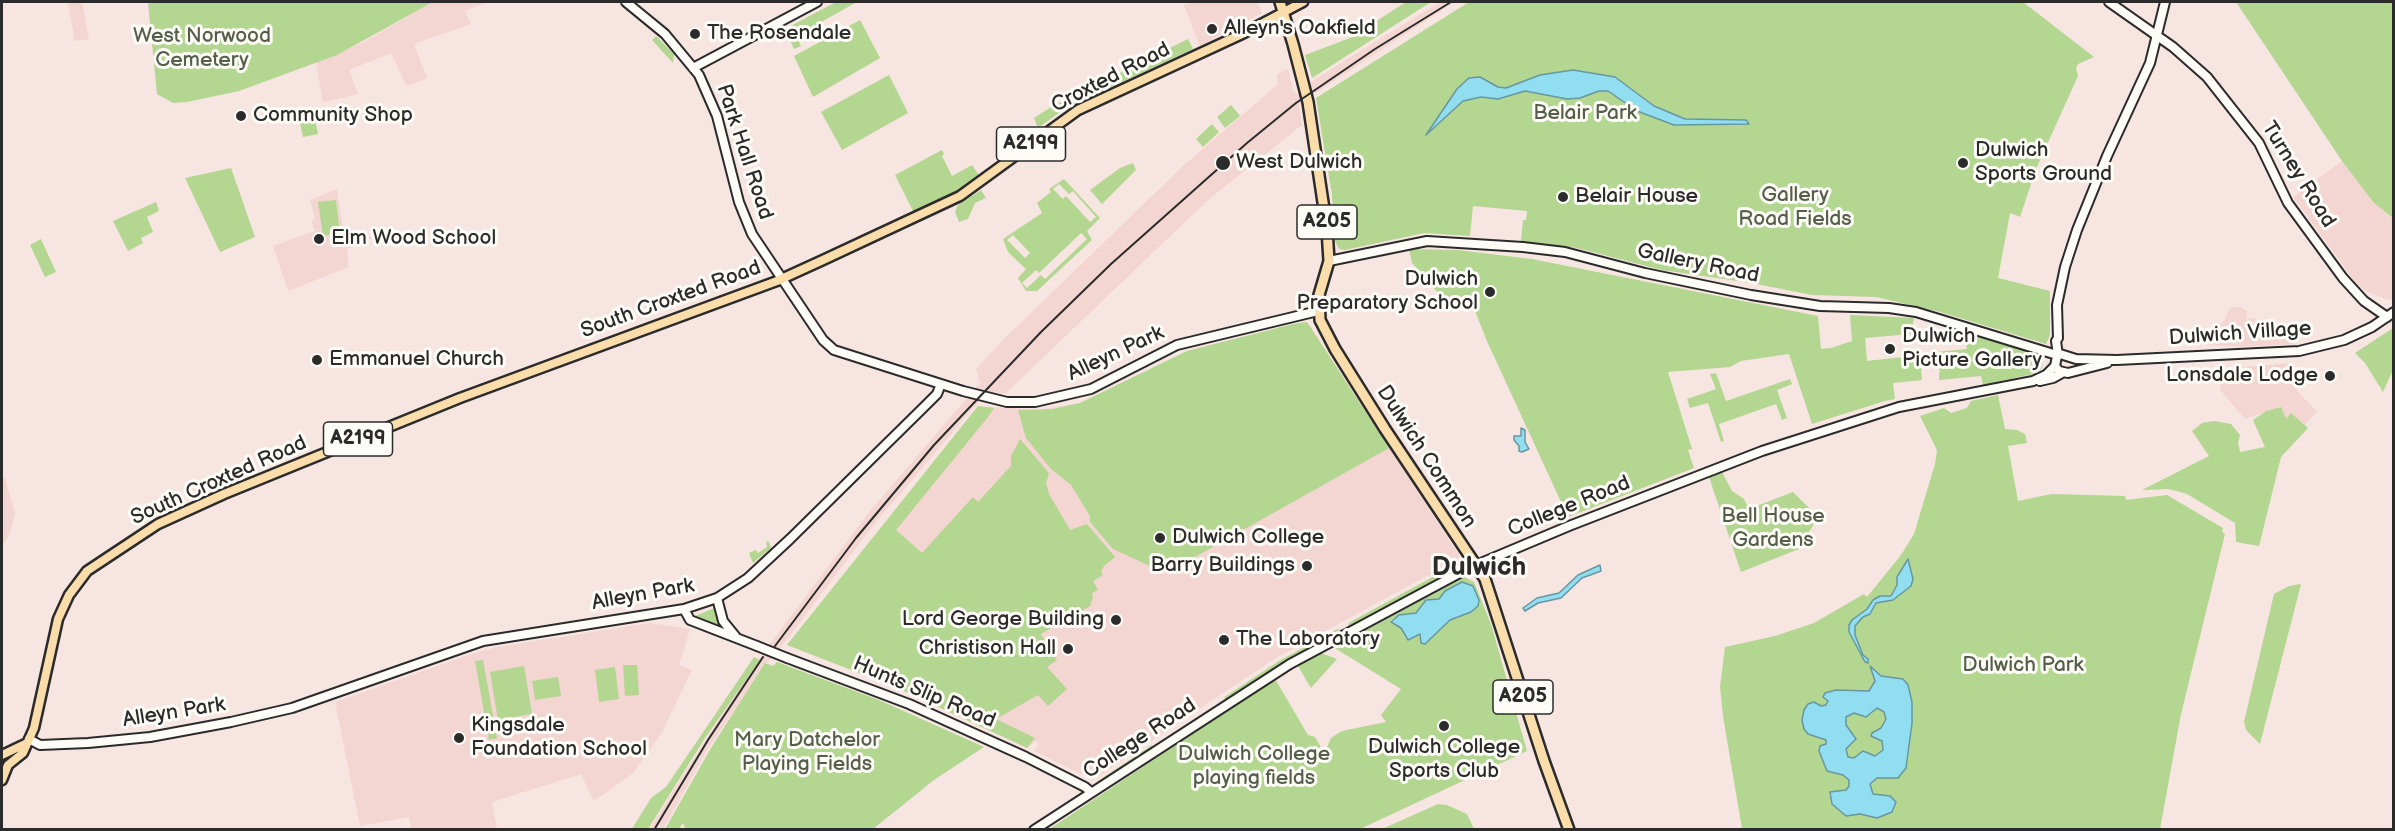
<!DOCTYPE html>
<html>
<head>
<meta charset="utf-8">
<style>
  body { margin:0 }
  #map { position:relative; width:2395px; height:831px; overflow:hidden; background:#f7e5e1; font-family:"Balsamiq Sans",sans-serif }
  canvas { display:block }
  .frame { position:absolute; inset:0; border:3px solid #2b2b2b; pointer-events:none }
</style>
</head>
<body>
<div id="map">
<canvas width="2395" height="831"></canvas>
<div class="frame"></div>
</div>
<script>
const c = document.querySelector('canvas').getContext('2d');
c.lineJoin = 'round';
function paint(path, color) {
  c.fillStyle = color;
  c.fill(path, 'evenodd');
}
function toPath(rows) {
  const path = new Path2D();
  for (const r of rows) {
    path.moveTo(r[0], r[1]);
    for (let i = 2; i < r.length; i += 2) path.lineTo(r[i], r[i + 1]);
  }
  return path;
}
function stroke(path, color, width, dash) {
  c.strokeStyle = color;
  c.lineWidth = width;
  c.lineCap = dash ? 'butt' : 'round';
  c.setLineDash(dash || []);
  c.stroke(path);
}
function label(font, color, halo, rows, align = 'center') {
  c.font = font + ' "Balsamiq Sans",sans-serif';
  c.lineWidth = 6;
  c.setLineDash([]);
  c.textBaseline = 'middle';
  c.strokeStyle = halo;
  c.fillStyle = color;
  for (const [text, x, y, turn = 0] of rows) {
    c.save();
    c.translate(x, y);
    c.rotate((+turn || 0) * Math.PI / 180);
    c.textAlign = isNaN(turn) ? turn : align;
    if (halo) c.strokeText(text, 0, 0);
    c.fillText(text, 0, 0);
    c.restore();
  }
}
paint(toPath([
  [82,2,89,39,75,41,68,3],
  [433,2,489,2,465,11,471,24,414,44,427,78,407,86,391,53,349,70,358,94,323,102,316,63,362,43],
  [1194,2,1258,2,1262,13,1200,46,1184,5],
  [1440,2,1454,2,1299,104,1302,125,1209,199,1006,393,987,393,975,406,872,527,778,651,767,663,709,747,663,829,649,830,706,739,769,645,870,511,980,383,976,369,1004,339,1183,166,1277,85,1277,74,1287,69,1289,71,1293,91,1297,94,1315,79],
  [2342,161,2374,203,2393,218,2393,299,2389,300,2365,291,2356,283,2293,197],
  [337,189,345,241,375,236,375,238,353,243,353,247,347,249,349,267,288,291,273,246,315,231,311,221,315,219,310,200],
  [2240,307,2247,311,2246,319,2253,318,2268,326,2291,326,2294,344,2243,347,2197,344,2199,328,2216,329,2224,321,2230,308],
  [1304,322,1309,324,1459,555,1458,559,1274,659,1093,780,1034,751,1039,744,1035,741,1028,748,927,700,787,645,978,406,1038,410,1080,403,1187,351],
  [2292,363,2299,387,2296,390,2317,411,2305,425,2291,413,2286,419,2280,407,2245,419,2221,391,2219,369],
  [5,478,15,513,10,533,2,547,2,479],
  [650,623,690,629,679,665,692,670,661,734,633,773,603,795,593,800,581,774,492,802,497,829,411,829,409,817,360,826,335,702,471,654,497,647]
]), '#f3d5d1');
paint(toPath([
  [148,2,433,2,337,55,239,91,187,102,173,103,157,94],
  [836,2,857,2,796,36,801,46,794,49,785,29],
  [1406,2,1431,2,1312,78,1305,55,1350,38],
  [1469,2,2023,2,2094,57,2078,64,2076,68,2078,76,2036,169,2020,217,2010,213,1998,278,2050,291,2050,335,2046,344,1940,312,1876,297,1812,295,1751,283,1662,270,1577,248,1521,241,1523,220,1526,220,1527,211,1473,206,1470,236,1424,233,1345,250,1339,249,1335,241,1332,195,1316,98],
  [2236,2,2393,2,2393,218,2374,203,2342,161],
  [860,20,880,58,813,97,794,56],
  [656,36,674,54,673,63,652,40],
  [1188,39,1193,49,1066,108,1038,128,1034,118,1051,107],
  [889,75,908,113,842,150,821,112],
  [1231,105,1240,116,1225,128,1217,117],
  [313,110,318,134,303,137,298,114],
  [1212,124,1219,132,1203,147,1196,139],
  [942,150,944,154,942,156,952,176,972,165,981,178,916,217,895,175],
  [1133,163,1136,170,1102,204,1090,190,1120,168],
  [231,168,255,237,220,252,185,178],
  [1064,179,1100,218,1087,231,1092,240,1037,291,1026,291,1018,278,1026,269,1008,252,1003,239,1042,213,1037,203,1051,192,1049,189],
  [1059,184,1069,194,1073,191,1096,217,1090,222,1066,196,1063,199,1053,189],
  [1081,233,1087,239,1045,279,1041,275,1027,288,1022,283,1036,270,1039,273],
  [1013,235,1030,253,1025,258,1007,240],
  [981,190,986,198,975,203,968,219,959,222,955,212,958,205],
  [336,200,340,233,323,236,318,202],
  [156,202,159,211,147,217,153,232,141,238,143,243,128,251,113,221],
  [41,239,56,272,45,277,30,245],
  [1409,249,1457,250,1532,259,1818,316,1821,349,1831,348,1852,341,1850,315,1914,318,1911,334,1865,338,1867,361,1920,355,1922,380,1893,383,1895,399,1885,401,1812,424,1789,354,1741,361,1730,367,1668,372,1692,449,1688,450,1694,468,1568,517,1486,339,1470,298,1446,302,1412,263],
  [1307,322,1389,448,1170,571,1163,572,1113,549,1090,522,1090,516,1071,485,1051,469,1026,438,1018,410,1053,409,1080,403,1187,351,1293,324],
  [1954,328,2043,355,2042,368,2037,373,1983,385,1981,376,1939,380,1940,363,1937,363,1936,352,1967,349,1964,334,1956,335],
  [2393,328,2393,370,2383,392,2365,363,2355,353],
  [1716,373,1726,401,1790,379,1792,384,1777,390,1787,418,1782,420,1776,404,1719,424,1724,441,1721,442,1708,403,1690,408,1687,399,1716,389,1710,374],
  [1998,395,2005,429,2017,430,2025,434,2027,443,2008,446,2018,501,2052,494,2125,496,2126,500,2167,495,2223,528,2222,532,2225,534,2181,714,2160,829,1742,829,1723,716,1720,687,1725,647,1775,636,1814,623,1864,594,1867,597,1901,555,1914,534,1935,464,1937,450,1920,416,1944,408,1951,413,1967,408,1971,401],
  [978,406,994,408,988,417,896,530,922,553,973,497,978,502,1011,466,1011,456,1020,439,1049,473,1046,483,1049,494,1070,530,1087,524,1115,557,1104,566,1101,571,1103,575,1093,581,1098,590,1092,593,1093,597,1090,606,1041,634,1057,660,1047,667,1067,689,1048,706,1038,695,996,719,1035,738,1027,748,895,687,787,645],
  [2281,407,2286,419,2291,413,2308,428,2281,457,2259,546,2236,542,2235,523,2187,494,2169,489,2142,490,2209,456,2192,431,2202,423,2214,421,2231,424,2240,435,2238,443,2240,452,2265,447,2253,420,2266,411],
  [1722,472,1732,491,1744,499,1749,509,1793,492,1818,517,1799,549,1741,572,1709,477],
  [766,541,769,542,771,548,753,563,749,553,756,550,758,553,767,547],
  [1462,561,1463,563,1459,568,1360,623,1349,626,1348,624,1352,621],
  [1464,577,1474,582,1491,624,1527,751,1360,829,1048,830,1275,679,1308,735,1315,737,1322,749,1327,747,1331,738,1342,731,1386,722,1381,715,1401,689,1346,655,1336,649,1337,646],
  [1462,582,1474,592,1479,600,1474,610,1450,620,1421,643,1420,634,1412,639,1406,639,1401,628,1391,623,1391,620,1399,615,1416,613,1422,604,1439,599,1445,591],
  [2301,584,2260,744,2246,730,2244,722,2274,594,2289,586],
  [714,608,717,617,726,629,693,617],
  [1339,628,1338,631,1326,639,1227,699,1223,698,1279,661],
  [1321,653,1337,659,1311,688,1298,666],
  [754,657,760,660,705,738,648,829,632,829,651,798,666,787],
  [483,660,497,738,489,740,475,661],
  [777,662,879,700,984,747,934,780,873,829,686,830,683,823,679,829,665,829,711,748,765,663,773,666],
  [623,665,637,665,639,695,625,696],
  [524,666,532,714,498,720,490,672],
  [615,667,619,699,599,702,595,670],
  [558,677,561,696,535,700,532,681],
  [1152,745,1153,748,1143,755,1095,783],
  [1438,804,1447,805,1467,814,1474,829,1382,829]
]), '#b3d691');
const water = toPath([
  [1573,70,1615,77,1654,106,1685,119,1746,120,1749,124,1674,125,1637,111,1608,91,1599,91,1580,98,1567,99,1525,91,1498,99,1481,97,1463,101,1426,135,1457,89,1469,78,1480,77,1498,87,1506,88,1540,75,1573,70],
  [1521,428,1525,430,1525,442,1529,449,1522,452,1519,451,1519,446,1514,440,1514,436,1521,436,1521,428],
  [1908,559,1913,579,1911,586,1893,600,1876,603,1870,614,1863,617,1855,626,1855,635,1863,655,1868,659,1868,663,1865,662,1849,632,1849,625,1852,620,1867,609,1873,600,1880,596,1891,596,1897,585,1897,577,1908,559],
  [1600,565,1601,571,1582,578,1561,598,1538,603,1525,611,1523,608,1537,598,1559,593,1578,575,1600,565],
  [1462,582,1473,586,1479,600,1478,606,1471,612,1450,620,1425,644,1421,643,1420,634,1408,640,1401,628,1391,622,1399,615,1416,613,1426,600,1439,599,1445,591,1462,582],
  [1870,666,1881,676,1903,679,1908,685,1912,702,1912,723,1906,768,1898,778,1877,778,1870,784,1873,794,1890,796,1896,802,1892,812,1877,818,1860,814,1846,816,1832,804,1830,792,1846,790,1849,786,1849,780,1843,775,1827,771,1819,751,1820,746,1826,744,1826,740,1808,734,1804,729,1802,720,1804,710,1808,704,1814,702,1821,706,1826,705,1828,701,1823,697,1825,693,1836,690,1869,691,1875,681,1870,666],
  [1877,708,1884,712,1886,719,1881,728,1872,733,1871,736,1882,741,1883,750,1875,756,1863,751,1854,758,1848,757,1846,749,1856,739,1846,725,1846,717,1854,713,1866,717,1877,708]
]);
paint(water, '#91def0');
stroke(water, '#6896a1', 1.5);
const secondary = toPath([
  [626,2,665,34,699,75,717,116,739,202,752,234,823,340,834,350,963,391,1007,402,1035,402,1091,389,1177,345,1318,311],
  [2109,2,2173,47,2207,77,2259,143,2288,203,2343,278,2364,301,2387,317],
  [693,68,817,2],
  [1329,261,1427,241,1523,247,1565,252,1645,273,1751,295,1820,306,1889,308,1916,312,2057,355],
  [2058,355,2056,341,2058,338,2057,305,2065,267,2077,230,2107,156,2150,63,2165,2],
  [2055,366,2057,356,2060,354,2076,359,2117,360,2299,351,2344,340,2372,327,2394,312],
  [2055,366,2059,371,2068,373,2107,363],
  [2040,381,2053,378,2062,373],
  [717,598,723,621,736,637],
  [684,609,690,620,757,646],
  [787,658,909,704,1026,757,1085,787,1091,792],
  [29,739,40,745,88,743,150,737,231,722,292,708,483,641,684,609,717,598,748,578,790,539,928,403,937,394,941,384],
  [1034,830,1290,664,1469,568,1569,526,1762,451,1899,407,2033,381,2046,375,2055,366]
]);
const primary = toPath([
  [2,755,25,744],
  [2,780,8,765,23,753,34,728,58,619,69,595,87,571,158,524,224,494,460,398,777,281,823,260,960,196,1078,110,1244,33,1303,2]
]);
const highway = toPath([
  [1280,2,1293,44,1308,102,1327,229,1329,261,1319,295,1320,320,1335,349,1385,429,1485,579,1544,761,1569,830]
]);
stroke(secondary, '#2b2b2b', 12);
stroke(primary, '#2b2b2b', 13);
stroke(highway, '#2b2b2b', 14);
stroke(secondary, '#fdfcf7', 8);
stroke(primary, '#faddab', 8);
stroke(highway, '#faddab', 9);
stroke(toPath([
  [775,646,856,538,934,445,1041,332,1111,264,1247,143,1296,103,1375,49,1451,2],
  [654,830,708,740,763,657]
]), '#2b2b2b', 2);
const secondaryBridge = toPath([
  [757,646,787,658]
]);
stroke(secondaryBridge, '#2b2b2b', 12, []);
stroke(secondaryBridge, '#fdfcf7', 8);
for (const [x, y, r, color] of [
  [1212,29,6,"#2b2b2b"],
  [695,34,6,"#2b2b2b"],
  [241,116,6,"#2b2b2b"],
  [1223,163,8,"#2b2b2b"],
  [1963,163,6,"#2b2b2b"],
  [1563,197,6,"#2b2b2b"],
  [319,239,6,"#2b2b2b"],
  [1490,292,6,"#2b2b2b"],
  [1890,349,6,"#2b2b2b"],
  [317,360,6,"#2b2b2b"],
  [2330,376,6,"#2b2b2b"],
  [1160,538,6,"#2b2b2b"],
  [1307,566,6,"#2b2b2b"],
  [1116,620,6,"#2b2b2b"],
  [1224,640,6,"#2b2b2b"],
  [1068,649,6,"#2b2b2b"],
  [1444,726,6,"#2b2b2b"],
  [459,738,6,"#2b2b2b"]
]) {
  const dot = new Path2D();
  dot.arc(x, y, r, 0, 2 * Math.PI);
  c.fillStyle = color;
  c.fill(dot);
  stroke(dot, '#fdfcf7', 2);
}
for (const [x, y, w] of [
  [1031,144,69],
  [1327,222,60],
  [358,439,69],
  [1523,697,60]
]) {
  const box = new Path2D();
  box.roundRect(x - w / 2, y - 17, w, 34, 4.5);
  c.fillStyle = '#fdfcf7';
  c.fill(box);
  stroke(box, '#2b2b2b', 1.5);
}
label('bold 20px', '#2b2b2b', null, [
  ["A2199",1031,144],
  ["A205",1327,222],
  ["A2199",358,439],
  ["A205",1523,697]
]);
label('21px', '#2b2b2b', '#fdfcf7', [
  ["Alleyn's Oakfield",1224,29],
  ["The Rosendale",707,34],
  ["Community Shop",253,116],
  ["Dulwich",1975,151],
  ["Sports Ground",1975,175],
  ["West Dulwich",1236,163],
  ["Belair House",1575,197],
  ["Elm Wood School",331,239],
  ["Dulwich",1478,280,"right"],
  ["Preparatory School",1478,304,"right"],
  ["Dulwich",1902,337],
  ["Picture Gallery",1902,361],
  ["Emmanuel Church",329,360],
  ["Lonsdale Lodge",2318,376,"right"],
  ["Dulwich College",1172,538],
  ["Barry Buildings",1295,566,"right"],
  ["Lord George Building",1104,620,"right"],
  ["The Laboratory",1236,640],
  ["Christison Hall",1056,649,"right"],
  ["Kingsdale",471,726],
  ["Foundation School",471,750],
  ["Dulwich College",1444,748,"center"],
  ["Sports Club",1444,772,"center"]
], 'left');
label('21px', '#545e4a', '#fdfcf7', [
  ["West Norwood",202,37],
  ["Cemetery",202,61],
  ["Belair Park",1585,114],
  ["Gallery",1795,196],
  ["Road Fields",1795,220],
  ["Bell House",1773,517],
  ["Gardens",1773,541],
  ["Dulwich Park",2023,666],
  ["Mary Datchelor",807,741],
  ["Playing Fields",807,765],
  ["Dulwich College",1254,755],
  ["playing fields",1254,779]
]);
label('21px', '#2b2b2b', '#fdfcf7', [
  ["Croxted Road",1111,78,-27],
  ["Park Hall Road",744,152,72],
  ["Turney Road",2298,175,58],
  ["Gallery Road",1698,264,12],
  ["South Croxted Road",671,300,-20],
  ["Dulwich Village",2240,334,-4],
  ["Alleyn Park",1116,354,-25],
  ["Dulwich Common",1426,457,57],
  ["South Croxted Road",219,481,-24],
  ["College Road",1569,507,-22],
  ["Alleyn Park",643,595,-10],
  ["Hunts Slip Road",924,693,23],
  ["Alleyn Park",174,713,-9],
  ["College Road",1140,739,-33]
]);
label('bold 27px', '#2b2b2b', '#fdfcf7', [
  ["Dulwich",1479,568]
]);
</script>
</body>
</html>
